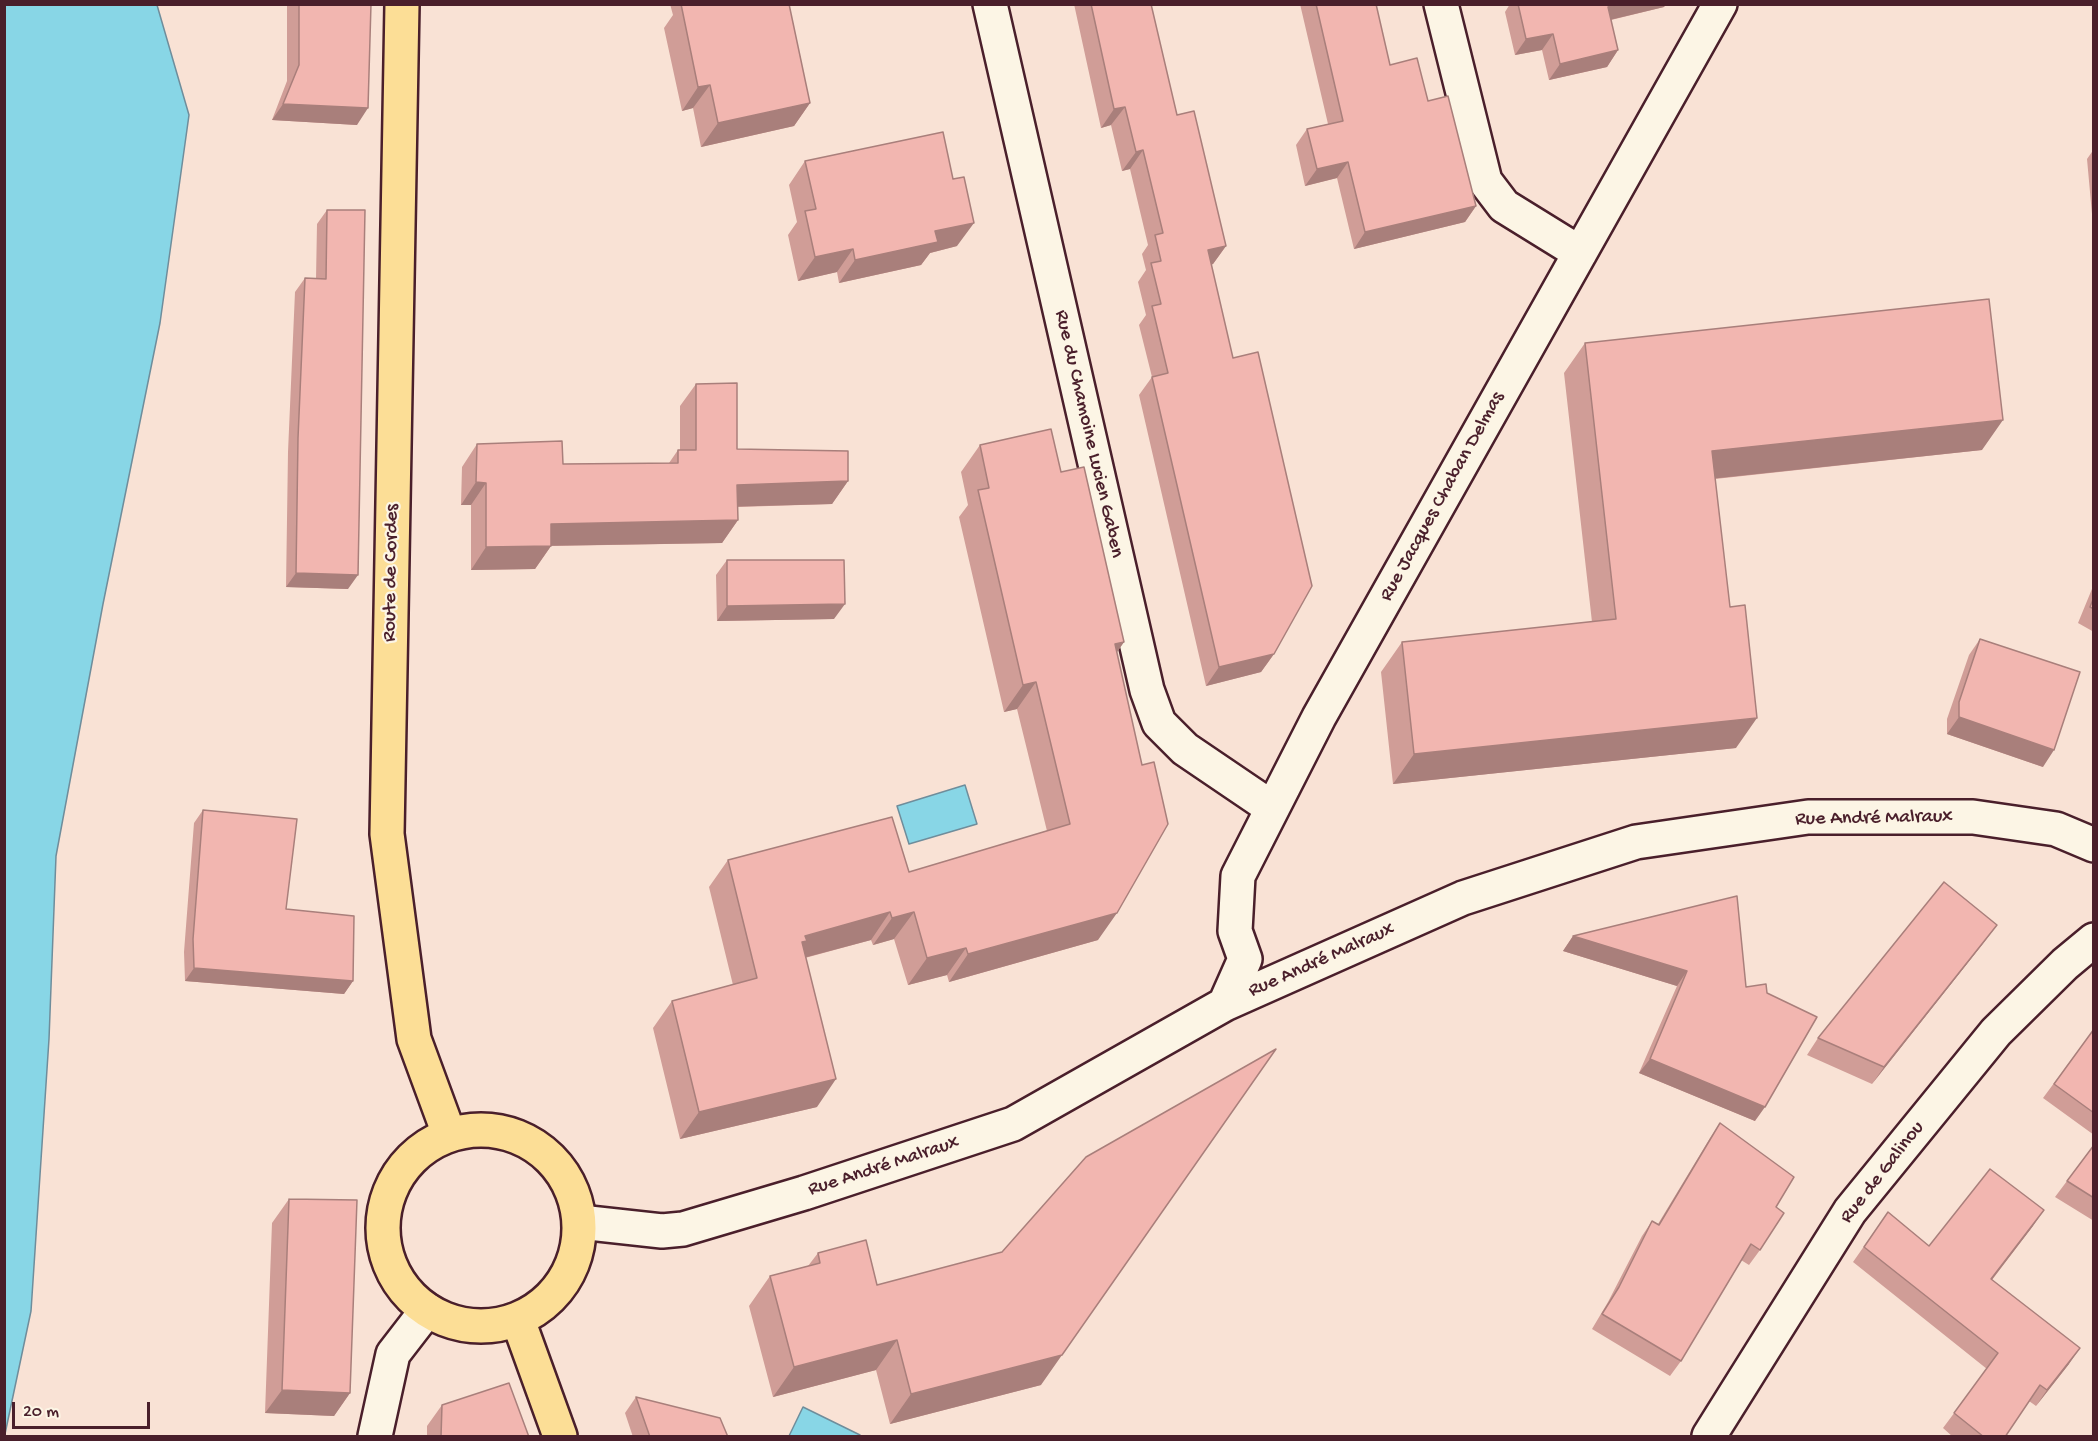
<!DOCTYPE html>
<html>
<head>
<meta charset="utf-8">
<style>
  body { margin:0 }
  #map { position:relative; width:2098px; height:1441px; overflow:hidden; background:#f9e2d5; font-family:"Gochi Hand",sans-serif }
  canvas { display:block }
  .frame { position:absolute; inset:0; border:6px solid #4a1f2b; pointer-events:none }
  .scale { position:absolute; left:12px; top:1402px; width:138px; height:27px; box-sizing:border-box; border:3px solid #4a1f2b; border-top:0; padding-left:8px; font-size:18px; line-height:21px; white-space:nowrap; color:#4a1f2b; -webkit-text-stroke:4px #fcf5e5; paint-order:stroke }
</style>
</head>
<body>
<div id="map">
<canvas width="2098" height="1441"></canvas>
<div class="frame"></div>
<div class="scale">20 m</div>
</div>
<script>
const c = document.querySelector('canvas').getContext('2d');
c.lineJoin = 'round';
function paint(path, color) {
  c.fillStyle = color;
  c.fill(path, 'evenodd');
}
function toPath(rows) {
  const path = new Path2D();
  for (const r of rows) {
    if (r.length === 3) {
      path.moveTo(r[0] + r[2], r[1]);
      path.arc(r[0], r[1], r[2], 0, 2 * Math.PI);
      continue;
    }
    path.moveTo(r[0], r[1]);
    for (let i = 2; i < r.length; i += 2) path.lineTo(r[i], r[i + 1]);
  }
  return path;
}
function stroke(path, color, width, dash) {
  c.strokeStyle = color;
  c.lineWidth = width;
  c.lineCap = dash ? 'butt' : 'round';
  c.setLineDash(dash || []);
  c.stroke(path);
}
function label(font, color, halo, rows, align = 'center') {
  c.font = font + ' "Gochi Hand",sans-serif';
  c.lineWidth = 4.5;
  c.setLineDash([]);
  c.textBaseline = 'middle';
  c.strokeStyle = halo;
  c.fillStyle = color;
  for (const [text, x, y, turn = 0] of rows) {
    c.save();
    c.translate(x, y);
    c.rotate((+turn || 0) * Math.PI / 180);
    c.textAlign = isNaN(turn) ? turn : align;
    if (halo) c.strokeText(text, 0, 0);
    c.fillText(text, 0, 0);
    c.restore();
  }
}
const water = toPath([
  [5,4,157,5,189,115,160,323,103,604,56,856,49,1039,31,1311,5,1434,5,4],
  [965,785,977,824,909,844,897,806,965,785],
  [803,1407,860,1435,859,1436,789,1436,803,1407]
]);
paint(water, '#88d6e6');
stroke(water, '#6f8d9b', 1.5);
const minor = toPath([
  [990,4,1147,690,1159,723,1185,749,1272,808],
  [1441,4,1485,181,1504,206,1580,253],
  [1225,1004,1245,959,1235,931,1238,876,1319,717,1720,4],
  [580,1222,662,1231,683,1229,804,1193,1013,1124,1225,1004,1463,898,1636,842,1808,817,1973,817,2056,829,2094,845],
  [375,1436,393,1354,427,1310],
  [1709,1436,1850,1211,1996,1032,2065,964,2094,940]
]);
const major = toPath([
  [402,4,387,834,414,1039,449,1134],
  [481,1228,98],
  [518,1320,560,1436]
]);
stroke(minor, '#4a1f2b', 38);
stroke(major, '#4a1f2b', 38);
stroke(minor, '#fcf5e5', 33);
stroke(major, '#fcde96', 33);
paint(toPath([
  [287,4,371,4,357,125,272,120,287,81],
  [670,4,789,4,810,103,794,126,701,147,693,108,682,111,664,28,673,15],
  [1074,4,1151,4,1177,115,1226,246,1213,264,1211,265,1274,654,1261,672,1206,686,1139,395,1152,377,1139,325,1146,315,1138,282,1146,270,1142,254,1148,245,1130,169,1122,171,1111,125,1101,128],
  [1300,4,1376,4,1390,65,1428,101,1476,206,1465,222,1354,249,1337,178,1305,186,1296,145,1307,129,1328,124],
  [1510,4,1666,4,1664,7,1611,20,1618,50,1607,67,1549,80,1542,50,1515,55,1505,12],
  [2094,149,2094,236,2087,159],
  [805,161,953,179,957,246,930,253,921,265,839,283,837,272,798,281,788,235,797,222,789,185],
  [327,210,348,589,286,587,288,452,295,292,305,278,316,279,317,224],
  [1585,343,1982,450,1715,479,1736,748,1393,784,1381,672,1402,642,1592,622,1564,373],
  [696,384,737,449,848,481,832,504,738,507,738,520,722,543,551,546,535,569,471,570,471,505,461,505,462,467,477,444,563,464,669,463,678,450,680,450,680,406],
  [980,445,1061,472,1124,642,1117,652,1098,940,949,982,947,975,908,985,894,939,873,945,871,940,805,958,817,1107,680,1139,653,1028,672,1001,733,985,709,887,728,860,909,872,1047,831,1017,709,1004,712,959,517,968,505,961,472],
  [727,560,834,619,717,621,716,575],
  [2094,584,2094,632,2078,623],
  [1980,639,2043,767,1947,734,1947,719,1969,655],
  [203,810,286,909,353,981,344,994,185,981,184,952,194,823],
  [1573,936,1767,993,1755,1121,1639,1073,1677,986,1563,951],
  [1985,941,1872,1084,1807,1055,1818,1038],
  [2094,1029,2094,1135,2043,1098],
  [1720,1123,1776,1207,1760,1250,1749,1265,1741,1260,1681,1361,1670,1376,1592,1329,1608,1302,1642,1236,1652,1221,1658,1224,1710,1138],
  [2094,1145,2094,1221,2055,1197],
  [289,1199,350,1393,334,1416,265,1413,272,1223],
  [1888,1212,1929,1246,2033,1226,1992,1280,2069,1364,2036,1406,2029,1401,2005,1437,1953,1437,1943,1428,1987,1369,1853,1262],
  [818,1253,877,1285,1041,1385,890,1424,876,1370,773,1397,749,1306,770,1276,808,1266],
  [636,1397,728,1437,633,1437,625,1413],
  [442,1405,529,1437,427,1437,427,1426]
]), '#d09d97');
paint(toPath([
  [1619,4,1666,4,1664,7,1597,23,1608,7],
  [1553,34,1542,50,1515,55,1526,39],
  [1618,50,1607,67,1549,80,1560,64],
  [710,85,693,108,682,111,698,87],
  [810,103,794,126,701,147,718,123],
  [283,104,368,108,357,125,272,120],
  [1125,107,1111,125,1101,128,1114,109],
  [1143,150,1130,169,1122,171,1136,152],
  [1348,162,1337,178,1305,186,1317,169],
  [1476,206,1465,222,1354,249,1365,232],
  [974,223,957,246,930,253,921,265,839,283,855,260,935,231],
  [1226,246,1213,264,1195,268,1208,250],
  [853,249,837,272,798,281,815,257],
  [2003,420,1982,450,1691,481,1712,451],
  [848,481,832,504,721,507,737,485],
  [476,482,486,483,471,505,461,505],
  [738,520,722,543,535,546,551,524],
  [551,546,535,569,471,570,486,547],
  [296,573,358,575,348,589,286,587],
  [845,604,834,619,717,621,727,606],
  [1124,642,1105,669,1115,644],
  [1274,654,1261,672,1206,686,1219,667],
  [1036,682,1017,709,1004,712,1023,685],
  [1959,717,2054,750,2043,767,1947,734],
  [1757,718,1736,748,1393,784,1414,754],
  [890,912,871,940,792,961,805,936],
  [914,912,894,939,873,945,892,918],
  [1117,913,1098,940,949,982,968,954],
  [1997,925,1985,941,1872,1084,1884,1067],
  [1573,936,1687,971,1677,986,1563,951],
  [966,948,947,975,908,985,927,958],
  [194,968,353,981,344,994,185,981],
  [1650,1059,1765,1107,1755,1121,1639,1073],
  [836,1079,817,1107,680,1139,699,1112],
  [2044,1210,2033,1226,1980,1295,1991,1279],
  [897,1340,876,1370,773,1397,794,1367],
  [2080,1348,2069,1364,2036,1406,2047,1390],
  [1062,1355,1041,1385,890,1424,911,1394],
  [282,1390,350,1393,334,1416,265,1413]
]), '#a97f7b');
const building = toPath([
  [299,4,371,4,368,108,283,104,299,65,299,4],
  [681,4,789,4,810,103,718,123,710,85,698,87,681,4],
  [1091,4,1151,4,1177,115,1194,111,1226,246,1208,250,1233,358,1258,352,1312,586,1274,654,1219,667,1152,377,1168,373,1152,306,1161,304,1151,263,1161,261,1155,235,1163,233,1143,150,1136,152,1125,107,1114,109,1091,4],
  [1316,4,1376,4,1390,65,1417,58,1428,101,1448,96,1476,206,1365,232,1348,162,1317,169,1307,129,1343,121,1316,4],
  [1518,4,1619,4,1608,7,1618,50,1560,64,1553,34,1526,39,1518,4],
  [943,132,953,179,964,177,974,223,935,231,938,242,855,260,853,249,815,257,805,211,816,209,805,161,943,132],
  [327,210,365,210,358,575,296,573,298,438,305,278,326,279,327,210],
  [1989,299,2003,420,1712,451,1730,607,1745,605,1757,718,1414,754,1402,642,1616,619,1585,343,1989,299],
  [737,383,737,449,848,451,848,481,737,485,738,520,551,524,551,546,486,547,486,483,476,482,477,444,562,441,563,464,678,463,678,450,696,450,696,384,737,383],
  [1051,429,1061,472,1084,467,1124,642,1115,644,1142,765,1154,762,1168,824,1117,913,968,954,966,948,927,958,914,912,892,918,890,912,805,936,807,941,802,942,836,1079,699,1112,672,1001,757,978,728,860,892,817,909,872,1070,824,1036,682,1023,685,978,490,989,488,980,445,1051,429],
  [727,560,844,560,845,604,727,606,727,560],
  [2094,597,2094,609,2090,607,2094,597],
  [1980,639,2080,672,2054,750,1959,717,1959,702,1980,639],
  [203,810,297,819,286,909,354,916,353,981,194,968,193,939,203,810],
  [1944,882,1997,925,1884,1067,1818,1038,1944,882],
  [1737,896,1746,987,1766,984,1767,993,1817,1017,1765,1107,1650,1059,1687,971,1573,936,1737,896],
  [2094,1029,2094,1113,2054,1084,2094,1029],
  [1276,1049,1062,1355,911,1394,897,1340,794,1367,770,1276,820,1263,818,1253,866,1240,877,1285,1002,1252,1086,1157,1276,1049],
  [1720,1123,1794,1177,1776,1207,1784,1213,1760,1250,1751,1244,1681,1361,1602,1314,1619,1287,1652,1221,1659,1225,1720,1123],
  [2094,1145,2094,1198,2067,1181,2094,1145],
  [1990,1169,2044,1210,1991,1279,2080,1348,2047,1390,2040,1385,2005,1437,1984,1437,1954,1413,1998,1353,1864,1247,1888,1212,1929,1246,1990,1169],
  [289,1199,357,1200,350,1393,282,1390,289,1199],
  [509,1383,529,1437,441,1437,442,1405,509,1383],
  [636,1397,720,1418,728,1437,650,1437,636,1397]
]);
paint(building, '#f2b6b0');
stroke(building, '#a97f7b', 1.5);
label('20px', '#4a1f2b', '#fcf5e5', [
  ["Rue du Chamoine Lucien Gaben",1088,434,77],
  ["Rue Jacques Chaban Delmas",1443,497,-61],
  ["Route de Cordes",392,573,-89],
  ["Rue André Malraux",1874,819,-1],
  ["Rue André Malraux",1322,961,-24],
  ["Rue André Malraux",884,1167,-18],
  ["Rue de Galinou",1883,1173,-52]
]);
</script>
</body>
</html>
